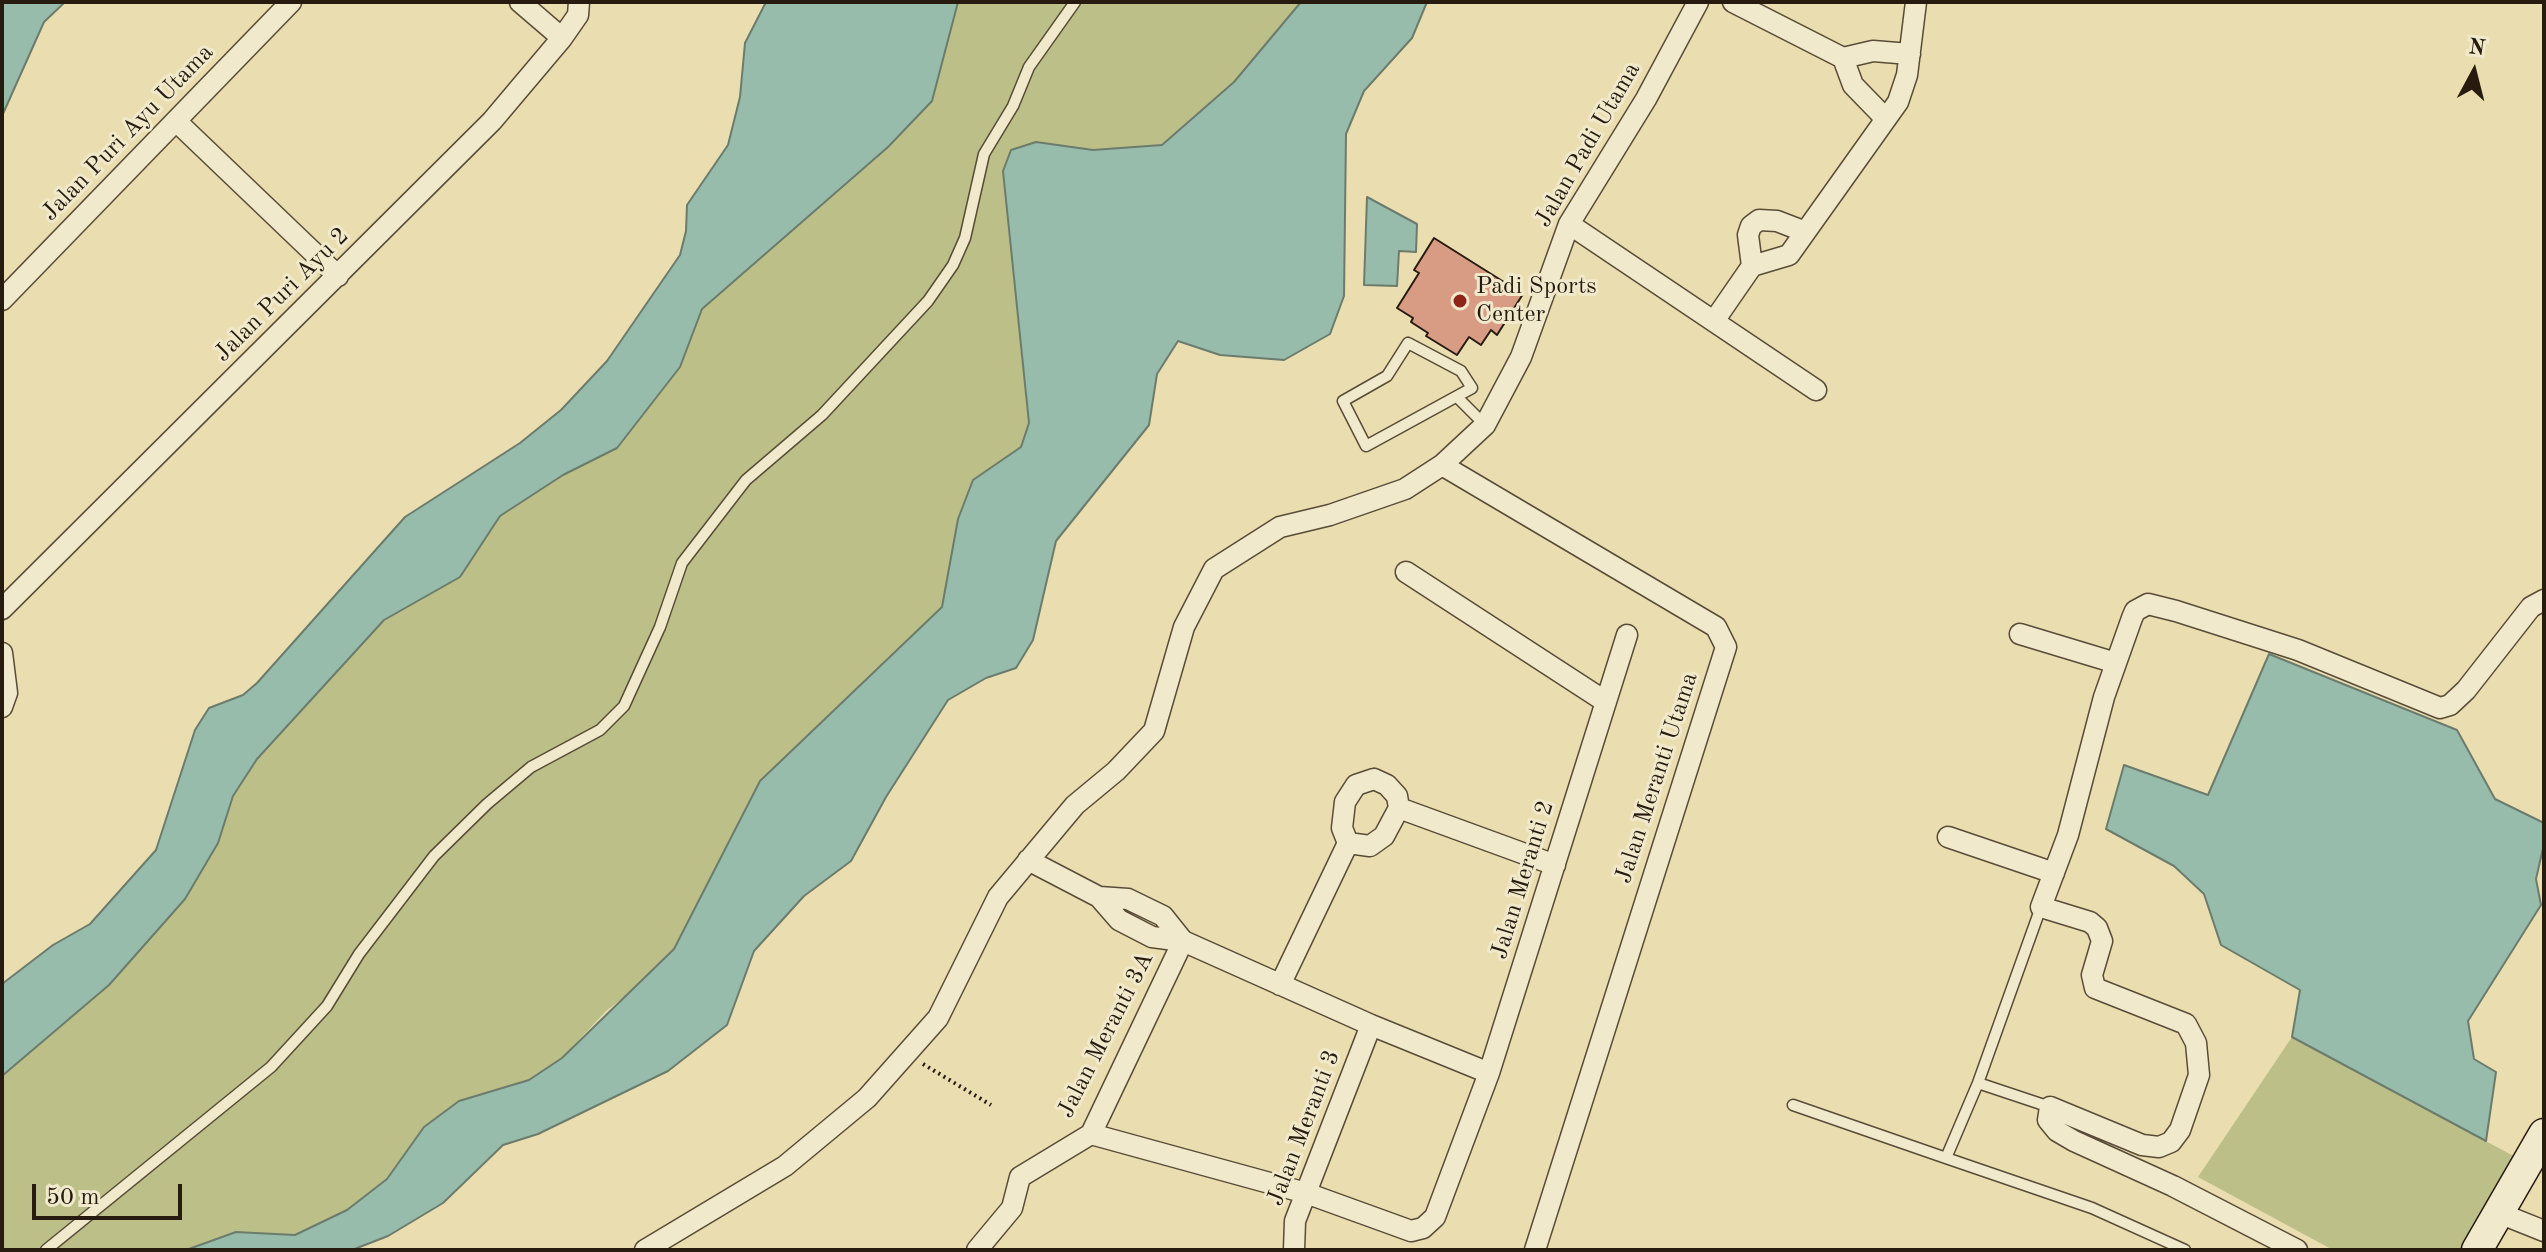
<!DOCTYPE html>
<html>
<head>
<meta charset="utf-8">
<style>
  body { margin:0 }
  #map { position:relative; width:2546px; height:1252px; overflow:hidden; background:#eaddaf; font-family:"Old Standard TT",serif }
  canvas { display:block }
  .frame { position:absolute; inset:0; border:4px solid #271b10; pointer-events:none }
  .north { position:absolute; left:2434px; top:32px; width:80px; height:80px; -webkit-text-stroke:6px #f1e9cb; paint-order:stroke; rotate:7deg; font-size:22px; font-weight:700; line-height:32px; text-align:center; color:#271b10 }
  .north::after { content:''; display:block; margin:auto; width:28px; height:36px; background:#271b10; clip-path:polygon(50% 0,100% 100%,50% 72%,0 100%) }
  .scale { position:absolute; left:32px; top:1184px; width:150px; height:36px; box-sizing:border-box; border:4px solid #271b10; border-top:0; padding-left:10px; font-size:24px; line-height:28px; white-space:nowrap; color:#271b10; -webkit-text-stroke:6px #f1e9cb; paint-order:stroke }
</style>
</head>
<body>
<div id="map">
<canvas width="2546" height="1252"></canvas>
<div class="frame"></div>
<div class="north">N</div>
<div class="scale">50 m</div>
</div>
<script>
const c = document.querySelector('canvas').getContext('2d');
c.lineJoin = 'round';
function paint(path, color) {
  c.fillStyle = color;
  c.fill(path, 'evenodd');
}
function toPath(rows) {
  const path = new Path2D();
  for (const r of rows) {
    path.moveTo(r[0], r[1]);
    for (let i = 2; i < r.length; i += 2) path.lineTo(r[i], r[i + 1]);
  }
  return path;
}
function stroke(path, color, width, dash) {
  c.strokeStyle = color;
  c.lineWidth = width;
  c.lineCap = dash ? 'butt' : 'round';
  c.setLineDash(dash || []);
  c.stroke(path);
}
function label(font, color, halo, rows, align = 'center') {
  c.font = font + ' "Old Standard TT",serif';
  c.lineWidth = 6;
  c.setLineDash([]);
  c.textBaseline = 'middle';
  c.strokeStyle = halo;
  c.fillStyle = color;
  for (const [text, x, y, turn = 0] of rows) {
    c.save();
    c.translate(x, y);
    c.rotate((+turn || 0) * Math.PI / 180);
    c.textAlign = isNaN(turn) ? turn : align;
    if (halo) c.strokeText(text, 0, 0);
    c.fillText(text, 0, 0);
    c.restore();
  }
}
paint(toPath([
  [958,2,1301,2,1234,82,1162,145,1093,150,1036,142,1003,171,1029,423,1021,447,973,480,958,519,942,607,760,781,674,949,645,981,606,1011,562,1058,529,1080,459,1101,424,1127,387,1179,347,1210,295,1235,236,1232,186,1250,2,1250,2,1076,109,985,185,899,218,843,233,796,257,759,384,620,460,577,500,516,563,475,617,448,680,367,702,309,888,147,932,101],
  [2292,1037,2534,1167,2489,1250,2333,1250,2198,1177]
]), '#bcbf87');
const water = toPath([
  [2,2,65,2,44,22,2,116,2,2],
  [766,2,958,2,932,101,888,147,702,309,680,367,617,448,563,475,500,516,460,577,384,620,257,759,233,796,218,843,185,899,109,985,2,1076,2,984,53,945,90,924,156,850,195,730,209,708,243,695,257,683,405,517,520,443,561,410,607,361,680,255,686,231,687,205,728,145,740,97,745,43,766,2],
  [1301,2,1427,2,1412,38,1364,91,1346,134,1344,296,1330,334,1284,360,1220,355,1178,341,1157,374,1149,425,1056,541,1033,640,1016,668,986,678,948,700,886,797,851,861,804,896,754,951,727,1025,668,1071,538,1134,503,1145,443,1203,388,1236,352,1250,186,1250,236,1232,295,1235,347,1210,387,1179,424,1127,459,1101,529,1080,562,1058,674,949,760,781,942,607,958,519,973,480,1021,447,1029,423,1003,171,1011,150,1036,142,1093,150,1162,145,1234,82,1301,2],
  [1367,197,1417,224,1416,252,1399,251,1397,286,1364,285,1367,197],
  [2269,654,2457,730,2495,799,2544,823,2544,844,2536,879,2541,905,2468,1021,2474,1059,2496,1072,2486,1141,2292,1037,2300,990,2221,945,2204,894,2174,866,2106,829,2124,765,2208,795,2269,654]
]);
paint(water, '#98bcab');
stroke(water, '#6b7c6d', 2);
const building = toPath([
  [1434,238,1523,294,1497,335,1491,330,1481,345,1469,337,1457,355,1426,336,1428,333,1411,322,1413,318,1397,308,1419,273,1414,270,1434,238]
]);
paint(building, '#d89c85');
stroke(building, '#271b10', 2);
const service = toPath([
  [1408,343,1461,371,1472,388,1366,446,1343,401,1387,376,1408,343],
  [1458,398,1485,425],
  [2041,907,1978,1083,1946,1158,2092,1208,2185,1250],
  [1978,1083,2050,1107],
  [1793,1105,1946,1158],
  [46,1250,271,1067,327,1006,359,954,434,856,487,804,531,767,600,730,624,706,660,627,682,563,746,480,822,415,928,301,953,265,965,238,984,154,1013,106,1029,67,1075,2]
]);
const minor = toPath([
  [520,2,562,38],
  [1733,2,1843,58],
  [1885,118,1853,85,1843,58,1873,51,1910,54],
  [176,121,338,276],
  [1569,224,1816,390],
  [1752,266,1748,235,1751,226,1759,220,1777,221,1803,231],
  [2,300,291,2],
  [1714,321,1752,266,1789,255,1898,102,1907,75,1916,2],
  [1442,465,1716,627,1726,647,1535,1250],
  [1406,572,1606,702],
  [2,609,492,121,562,38,578,15,579,2],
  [2020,634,2116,663],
  [2,653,7,693,2,707],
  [1374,779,1387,785,1397,796,1399,808,1384,836,1370,846,1348,843,1342,828,1345,802,1356,785,1374,779],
  [1399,808,1555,865],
  [1948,837,2054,873],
  [1028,860,1099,897,1119,920,1152,937,1183,941,1371,1025,1489,1073],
  [1099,897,1128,899,1163,916,1183,941],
  [1280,985,1348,843],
  [1091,1134,1306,1193,1411,1231,1423,1228,1435,1217,1489,1073,1627,635],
  [2499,1213,2544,1231],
  [645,1250,785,1166,867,1098,938,1018,998,897,1075,805,1116,771,1154,731,1184,627,1214,569,1280,527,1330,515,1405,489,1442,465,1485,425,1521,357,1569,224,1646,99,1698,2],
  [977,1250,1012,1208,1020,1177,1091,1134,1183,941],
  [1294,1250,1295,1221,1371,1025],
  [2297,1250,2173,1186,2074,1141,2057,1131,2048,1120,2050,1107,2142,1145,2159,1147,2171,1142,2180,1130,2199,1075,2196,1043,2186,1024,2095,988,2092,975,2102,941,2097,928,2090,922,2041,907,2068,835,2104,697,2132,618,2135,611,2148,604,2176,611,2298,650,2440,708,2450,705,2466,690,2531,607,2544,600]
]);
const secondary = toPath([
  [2477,1250,2544,1134]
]);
stroke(service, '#584c38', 13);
stroke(minor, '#584c38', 23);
stroke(secondary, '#271b10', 33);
stroke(toPath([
  [923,1064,991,1105]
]), '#271b10', 4, [2, 4]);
stroke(service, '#f1e9cb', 10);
stroke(minor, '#f1e9cb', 20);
stroke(secondary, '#f1e9cb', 30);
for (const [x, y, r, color] of [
  [1460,301,8,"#8f2418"]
]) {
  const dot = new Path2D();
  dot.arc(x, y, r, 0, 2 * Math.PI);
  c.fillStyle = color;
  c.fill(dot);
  stroke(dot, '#f1e9cb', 3);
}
label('24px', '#271b10', '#f1e9cb', [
  ["Jalan Puri Ayu Utama",128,133,-46],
  ["Jalan Padi Utama",1588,145,-60],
  ["Jalan Puri Ayu 2",282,295,-45],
  ["Jalan Meranti Utama",1657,778,-72],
  ["Jalan Meranti 2",1523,880,-73],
  ["Jalan Meranti 3A",1106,1035,-63],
  ["Jalan Meranti 3",1304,1128,-69]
]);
label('24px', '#271b10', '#f1e9cb', [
  ["Padi Sports",1476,287],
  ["Center",1476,315]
], 'left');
</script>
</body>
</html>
